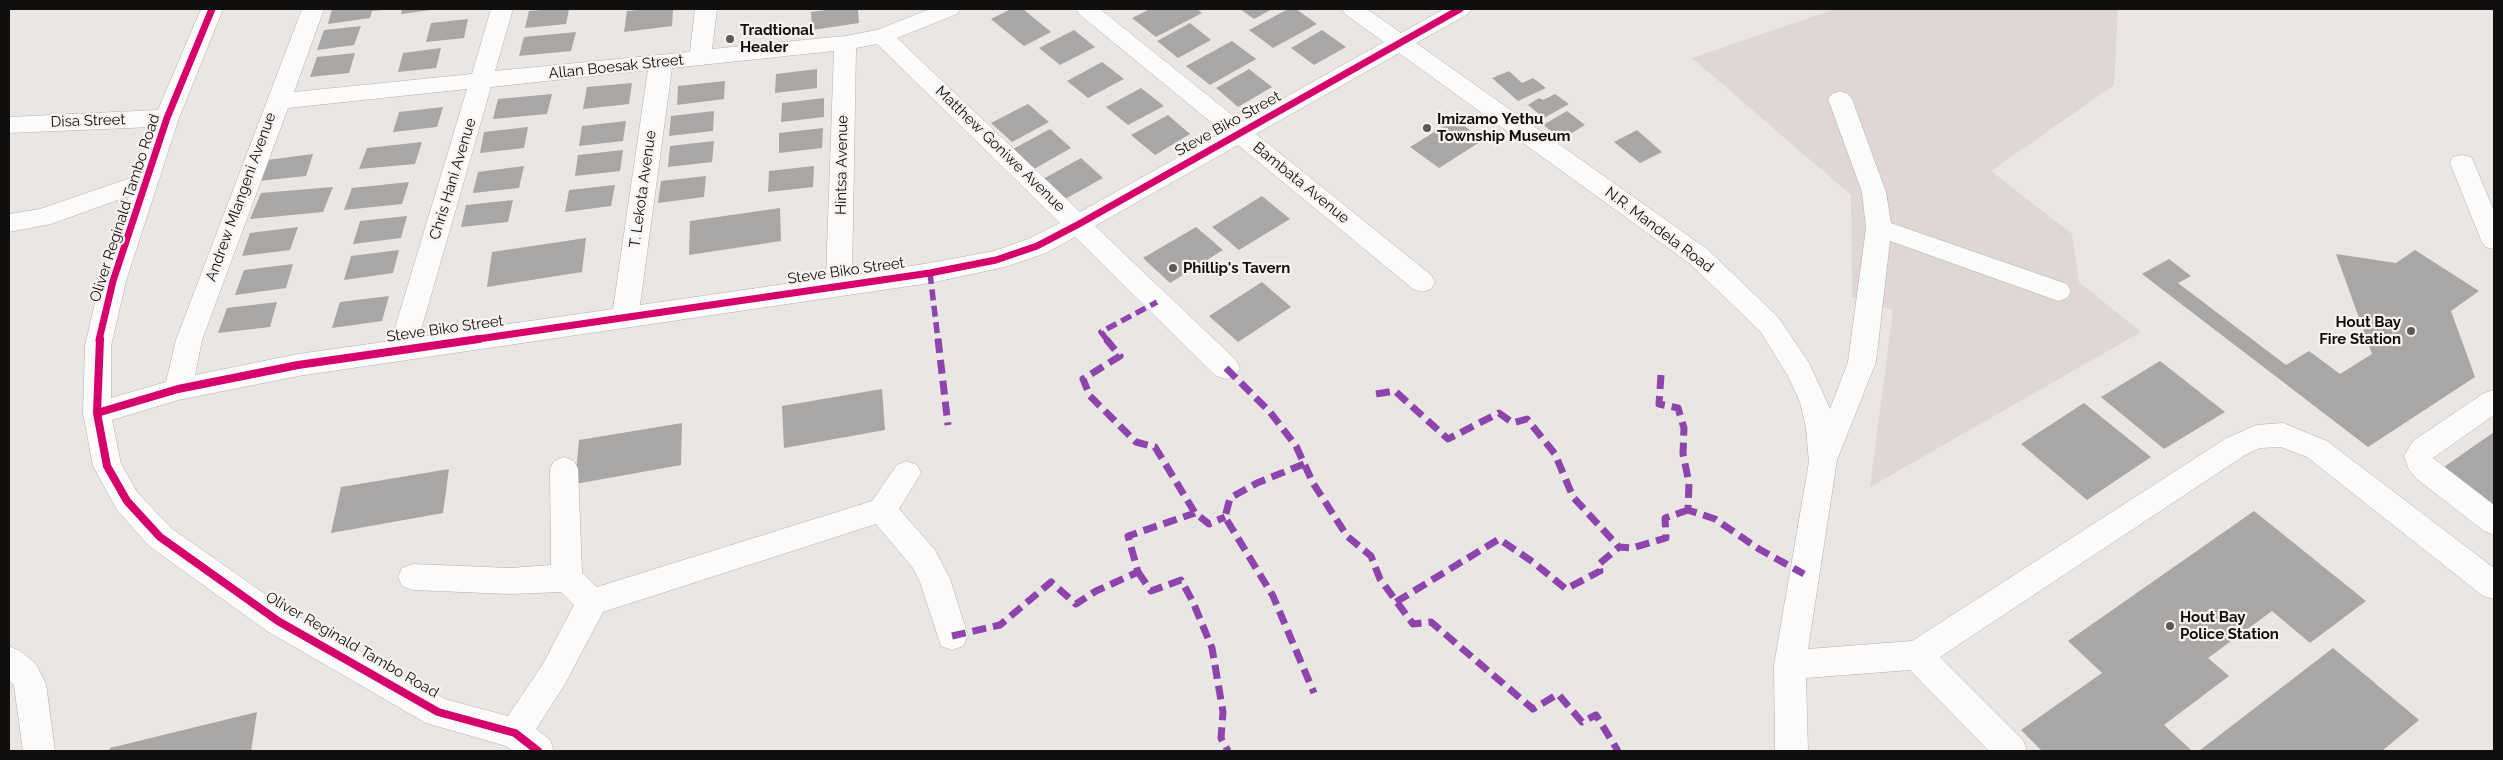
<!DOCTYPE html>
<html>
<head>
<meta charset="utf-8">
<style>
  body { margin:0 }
  #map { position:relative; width:2503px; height:760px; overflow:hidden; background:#e9e6e4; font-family:Raleway,sans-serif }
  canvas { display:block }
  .frame { position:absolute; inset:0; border:10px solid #100e0e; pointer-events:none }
</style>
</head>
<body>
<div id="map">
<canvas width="2503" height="760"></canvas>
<div class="frame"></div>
</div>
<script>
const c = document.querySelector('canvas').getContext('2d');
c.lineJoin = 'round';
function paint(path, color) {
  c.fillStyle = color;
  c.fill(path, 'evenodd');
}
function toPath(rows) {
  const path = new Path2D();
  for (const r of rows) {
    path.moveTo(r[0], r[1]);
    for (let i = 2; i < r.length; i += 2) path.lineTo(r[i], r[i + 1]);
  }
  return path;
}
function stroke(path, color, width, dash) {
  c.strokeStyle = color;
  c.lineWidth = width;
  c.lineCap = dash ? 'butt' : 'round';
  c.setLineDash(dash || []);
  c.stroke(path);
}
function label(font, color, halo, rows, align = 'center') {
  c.font = font + ' Raleway,sans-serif';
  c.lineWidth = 4.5;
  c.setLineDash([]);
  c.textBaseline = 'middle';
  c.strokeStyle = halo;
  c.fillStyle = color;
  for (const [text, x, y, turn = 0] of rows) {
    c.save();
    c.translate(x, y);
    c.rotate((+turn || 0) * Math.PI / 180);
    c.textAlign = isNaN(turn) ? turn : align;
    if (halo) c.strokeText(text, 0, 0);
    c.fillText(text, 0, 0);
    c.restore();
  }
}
paint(toPath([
  [1835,9,2118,9,2114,85,1991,171,2072,234,2079,282,2141,332,1870,487,1893,310,1852,297,1851,195,1692,58]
]), '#ded7d3');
paint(toPath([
  [332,9,383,9,383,10,372,11,370,18,328,24],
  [402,9,430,9,431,10,401,14],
  [552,9,569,9,566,24,525,28,529,11],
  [648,9,673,9,672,26,624,32,627,11],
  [833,9,858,9,859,23,812,30,811,12],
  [1011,9,1023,9,1051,32,1024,46,991,19],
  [1150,9,1197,9,1202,13,1156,37,1132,18],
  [1240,9,1272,9,1254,19],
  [1288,9,1296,9,1317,24,1273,48,1249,30],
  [468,19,464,38,426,42,431,23],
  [1190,23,1211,40,1178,58,1157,41],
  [361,26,354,45,317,50,324,30],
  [1074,30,1095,47,1060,65,1039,48],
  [1322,30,1346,47,1314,65,1291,48],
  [576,32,571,51,519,56,524,37],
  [1232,41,1256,59,1210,85,1186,66],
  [441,48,436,68,398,72,403,53],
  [355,53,349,73,310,77,317,57],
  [1102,62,1124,79,1088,98,1067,81],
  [817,69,817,88,775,93,776,74],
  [1249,69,1272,87,1238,107,1216,88],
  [1509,71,1522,83,1533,78,1546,88,1518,101,1492,78],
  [725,81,724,99,677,105,678,86],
  [632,83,629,104,583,109,587,87],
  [1141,88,1164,106,1128,125,1106,107],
  [552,94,547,114,493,119,498,99],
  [1555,94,1569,104,1544,118,1528,105,1539,98,1543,100],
  [824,98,824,117,781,122,782,103],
  [1028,104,1049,122,1012,142,991,123],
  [443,107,437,127,393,132,399,112],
  [714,111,713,131,669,136,671,116],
  [1567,111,1585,125,1562,139,1543,125],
  [1168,115,1190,134,1155,155,1131,135],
  [1455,119,1483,140,1439,168,1410,147],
  [626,121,623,141,579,146,582,126],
  [528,127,524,148,480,153,484,132],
  [823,128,822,148,779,153,779,133],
  [1050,129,1071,148,1034,169,1013,149],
  [1637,130,1662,152,1640,163,1614,142],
  [714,141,712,162,668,167,670,146],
  [422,142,415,164,359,169,367,148],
  [623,150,620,171,575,176,578,155],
  [313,154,306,176,259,181,267,160],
  [1081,158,1103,178,1065,199,1043,179],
  [524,166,519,188,473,193,478,172],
  [814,166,813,187,768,192,769,171],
  [706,176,704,197,658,203,661,181],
  [409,182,402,204,344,210,352,188],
  [615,185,611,206,565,212,569,190],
  [333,187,323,212,250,219,261,193],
  [1262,196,1290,219,1239,250,1212,227],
  [513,200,508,222,461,227,466,205],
  [780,208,781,241,689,255,690,221],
  [407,216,401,238,353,244,360,221],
  [298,227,290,250,242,256,250,233],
  [1196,227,1223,250,1170,283,1143,258],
  [586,238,582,272,487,287,492,252],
  [399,250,393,273,344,280,351,256],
  [2415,250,2479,291,2451,311,2475,377,2368,447,2142,274,2169,259,2191,276,2178,283,2286,365,2309,351,2340,374,2372,354,2336,254,2396,263],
  [293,264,286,288,235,295,244,270],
  [1262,282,1291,307,1238,342,1209,316],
  [389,296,382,321,332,328,340,302],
  [277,302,270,327,218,333,227,308],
  [2160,361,2225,412,2164,449,2101,397],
  [882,389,885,430,784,448,782,406],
  [2084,403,2151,457,2087,500,2021,444],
  [682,423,681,465,575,484,579,440],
  [2494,432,2494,509,2441,469],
  [449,469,443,513,331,533,341,487],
  [2254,511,2366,601,2310,643,2272,611,2208,658,2229,676,2164,725,2192,751,2042,751,2021,730,2102,673,2068,641],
  [2333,648,2419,720,2382,751,2199,751],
  [257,712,251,751,109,751,110,748]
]), '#a9a7a6');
const minor = toPath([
  [201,9,223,9,179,118,126,281,111,346,111,398,166,382,176,340,302,9,324,9,294,92,472,74,491,9,513,9,495,71,690,52,695,9,717,9,712,49,845,36,877,30,930,9,960,9,957,14,897,38,1080,212,1223,132,1079,14,1076,9,1100,9,1241,122,1384,42,1345,14,1342,9,1367,9,1401,33,1444,9,1471,9,1468,14,1416,43,1707,249,1778,317,1809,363,1830,409,1848,362,1866,228,1862,192,1828,99,1832,94,1840,91,1848,94,1852,99,1886,192,1891,223,2067,284,2071,291,2067,298,2058,301,1890,241,1876,362,1837,460,1808,649,1912,641,2225,439,2256,425,2283,423,2327,441,2494,568,2494,599,2483,596,2307,457,2281,447,2260,448,2245,455,1940,657,2023,740,2027,751,1989,751,1910,670,1806,678,1808,751,1775,751,1774,665,1809,462,1806,428,1800,402,1788,376,1760,331,1689,263,1399,53,1256,134,1431,275,1435,282,1431,289,1422,292,1413,289,1238,145,1095,226,1236,360,1240,368,1236,376,1226,379,1216,376,1075,237,1046,253,1005,267,930,283,298,376,178,400,112,420,121,464,137,492,171,528,289,611,445,699,508,716,543,664,574,605,561,592,511,594,413,590,402,586,398,577,402,568,413,564,511,568,551,565,550,469,554,461,564,457,574,461,578,469,582,573,597,587,872,501,897,465,907,461,917,465,921,473,899,509,935,550,950,579,968,636,963,646,952,650,941,646,920,582,913,568,876,524,603,612,565,684,536,729,550,740,554,751,513,751,506,746,426,723,267,631,149,546,117,510,93,466,83,413,85,346,100,281,129,196,51,224,9,232,9,214,40,209,136,176,152,127,9,133,9,117,158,110,201,9],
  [877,44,1060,223,1028,239,994,251,930,263,852,275,856,48,877,44],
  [834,51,826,278,640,305,672,68,834,51],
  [648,70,613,309,419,337,491,87,648,70],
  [467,89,391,341,298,354,195,375,202,340,288,108,467,89],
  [2462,155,2471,157,2474,163,2494,211,2494,249,2485,247,2481,240,2450,163,2453,157,2462,155],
  [2494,390,2494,415,2433,458,2494,505,2494,535,2484,531,2417,479,2409,470,2404,456,2413,441,2484,393,2494,390],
  [9,646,20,651,36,664,46,684,55,751,23,751,14,685,9,680,9,646]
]);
stroke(minor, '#b2b0ae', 1);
paint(minor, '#fcfbfb');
stroke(toPath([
  [930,273,938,340],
  [1107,340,1101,332,1157,302]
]), '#8e44ad', 5.5, [11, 5.5]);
stroke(toPath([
  [938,339,948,425],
  [1106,339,1120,356,1083,379,1090,396,1136,442,1155,447,1195,513,1209,524,1225,517],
  [1226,368,1270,412,1296,446,1313,483,1347,536,1371,556,1380,579,1413,624,1431,622,1533,709,1558,694,1582,722,1596,715,1618,751],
  [1661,375,1659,404,1678,408,1684,428,1683,454,1689,483,1688,510,1715,519,1759,549,1804,574],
  [1376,394,1395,391,1448,439,1499,413,1513,423,1527,419,1555,454,1573,497,1619,547],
  [1304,464,1257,483,1230,498,1225,517,1273,596,1314,693],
  [1138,572,1151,591,1181,580,1193,602,1212,648,1223,712,1221,738,1228,751],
  [1396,602,1499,539,1533,562,1566,589,1600,571,1598,565,1619,547,1632,548,1666,538,1665,518,1688,510],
  [952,636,1000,625,1051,582,1076,604,1096,591,1138,572,1128,536,1195,513]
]), '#8e44ad', 7, [14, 7]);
stroke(toPath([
  [99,340,113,281,167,118,212,9],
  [471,340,930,273,996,260,1037,246,1079,224,1460,9]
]), '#d6006c', 7);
stroke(toPath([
  [100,339,97,413,107,466,127,501,160,537,278,621,438,712,515,733,538,751],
  [97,413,178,389,298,365,479,339]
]), '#d6006c', 8);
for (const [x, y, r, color] of [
  [730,39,5,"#5c5a59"],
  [1427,128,5,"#5c5a59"],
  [1173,268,5,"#5c5a59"],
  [2411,331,5,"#5c5a59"],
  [2170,626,5,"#5c5a59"]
]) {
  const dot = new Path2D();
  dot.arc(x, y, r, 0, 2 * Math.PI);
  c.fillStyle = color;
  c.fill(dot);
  stroke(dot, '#f8f3f1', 2);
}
label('bold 15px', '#100e0e', '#f8f3f1', [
  ["Tradtional",740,30],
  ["Healer",740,47],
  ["Imizamo Yethu",1437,119],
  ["Township Museum",1437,136],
  ["Phillip's Tavern",1183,268],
  ["Hout Bay",2401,322,"right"],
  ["Fire Station",2401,339,"right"],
  ["Hout Bay",2180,617],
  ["Police Station",2180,634]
], 'left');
label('15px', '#100e0e', '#f8f3f1', [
  ["Allan Boesak Street",616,67,-6],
  ["Disa Street",88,121,-2],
  ["Steve Biko Street",1228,124,-29],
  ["Matthew Goniwe Avenue",1000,149,44],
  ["Hintsa Avenue",842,165,-89],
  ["Chris Hani Avenue",453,179,-73],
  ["Bambata Avenue",1301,183,39],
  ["T. Lekota Avenue",643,189,-82],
  ["Andrew Mlangeni Avenue",241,197,-70],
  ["Oliver Reginald Tambo Road",125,208,-72],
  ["N.R. Mandela Road",1659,230,37],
  ["Steve Biko Street",846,271,-8],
  ["Steve Biko Street",445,329,-8],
  ["Oliver Reginald Tambo Road",352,645,30]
]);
</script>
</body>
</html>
